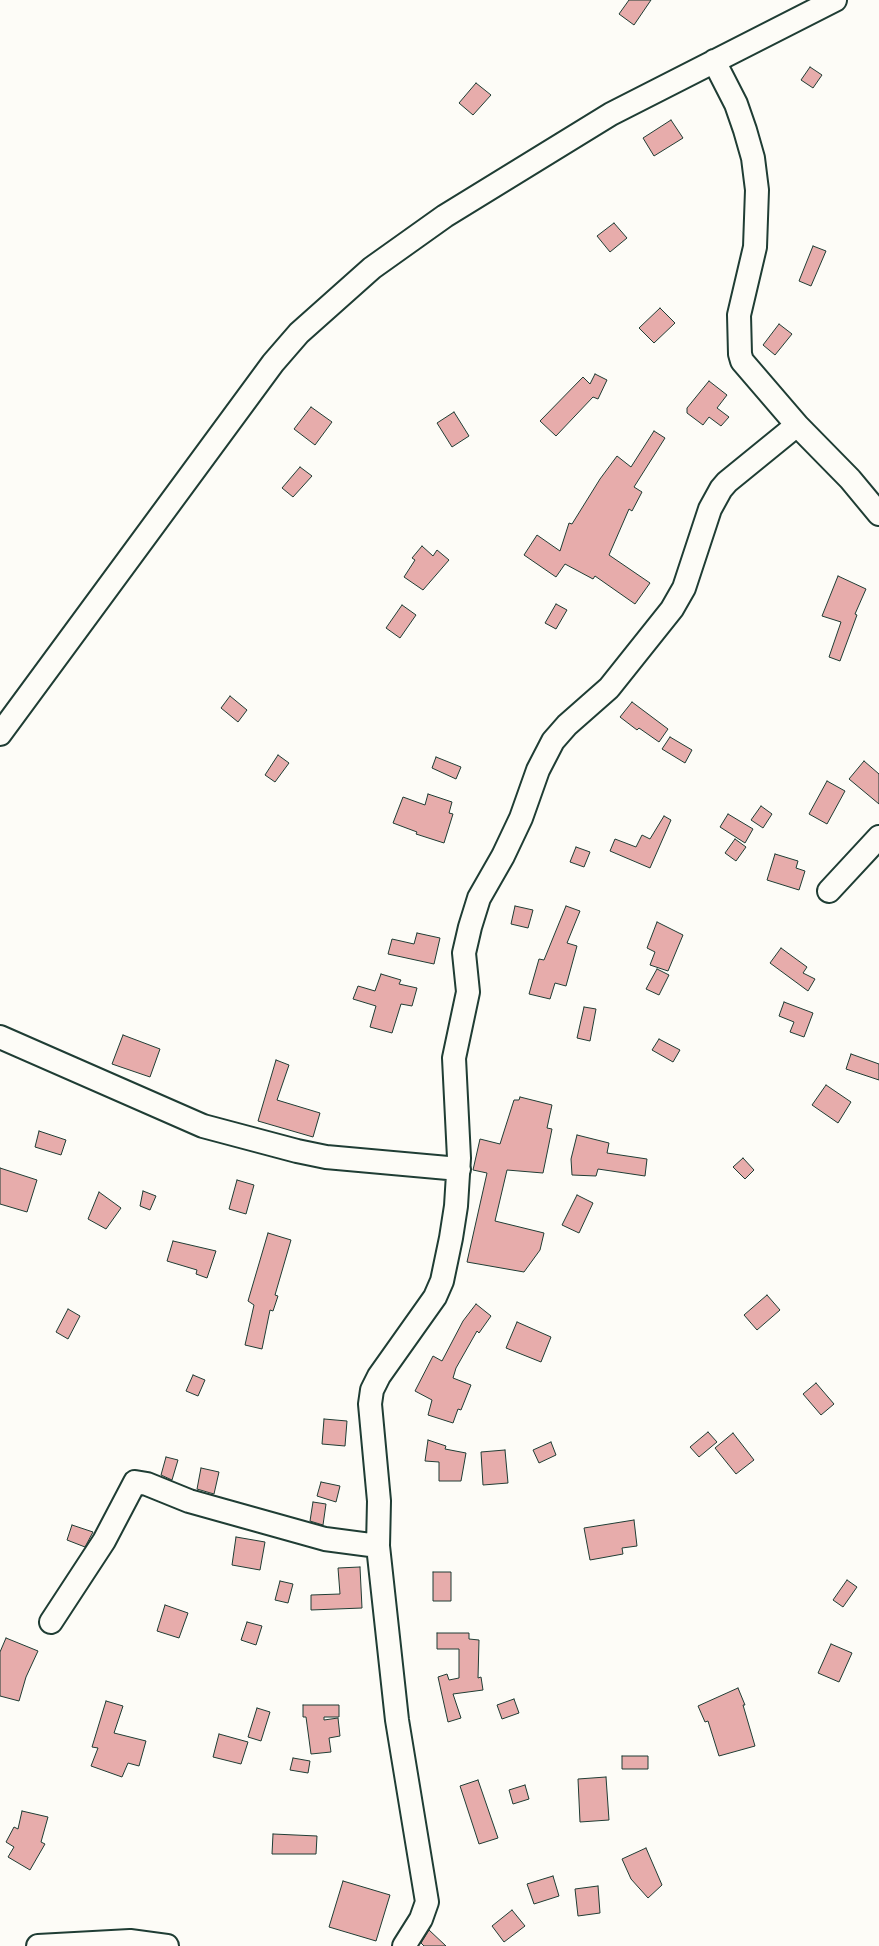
<!DOCTYPE html>
<html>
<head>
<meta charset="utf-8">
<style>
  body { margin:0 }
  canvas { display:block; background:#fdfcf7 }
</style>
</head>
<body>
<canvas width="879" height="1946"></canvas>
<script>
const c = document.querySelector('canvas').getContext('2d');
c.lineJoin = 'round';
function paint(path, color) {
  c.fillStyle = color;
  c.fill(path, 'evenodd');
}
function toPath(rows) {
  const path = new Path2D();
  for (const r of rows) {
    path.moveTo(r[0], r[1]);
    for (let i = 2; i < r.length; i += 2) path.lineTo(r[i], r[i + 1]);
  }
  return path;
}
function stroke(path, color, width, dash) {
  c.strokeStyle = color;
  c.lineWidth = width;
  c.lineCap = dash ? 'butt' : 'round';
  c.setLineDash(dash || []);
  c.stroke(path);
}
const building = toPath([
  [629,0,651,0,634,25,619,14,629,0],
  [810,67,822,75,813,88,801,80,810,67],
  [476,83,491,95,473,115,459,103,476,83],
  [671,120,683,138,654,156,643,138,671,120],
  [614,223,627,238,610,252,597,236,614,223],
  [813,246,826,251,811,286,799,281,813,246],
  [660,308,675,323,654,343,639,328,660,308],
  [779,324,792,334,775,355,763,345,779,324],
  [595,374,607,380,598,399,593,397,556,436,540,421,583,377,590,384,595,374],
  [709,381,727,395,717,408,729,417,721,426,709,417,703,425,687,413,687,408,709,381],
  [311,407,332,422,315,445,294,429,311,407],
  [454,412,469,436,452,447,437,423,454,412],
  [654,431,665,438,634,487,642,492,632,511,629,509,609,555,650,583,635,604,595,576,593,579,565,564,556,577,524,555,537,535,560,551,569,523,572,524,600,479,617,456,631,467,654,431],
  [300,467,312,476,293,497,282,488,300,467],
  [422,546,433,556,437,550,449,560,423,590,404,577,415,560,412,558,422,546],
  [838,576,866,589,855,614,857,615,840,661,829,657,841,622,822,616,838,576],
  [556,604,567,610,556,629,545,623,556,604],
  [402,605,416,615,400,638,386,628,402,605],
  [230,696,247,710,238,722,221,708,230,696],
  [632,702,668,729,659,742,639,728,637,730,620,717,632,702],
  [670,737,692,750,685,763,662,749,670,737],
  [278,755,289,763,275,782,265,775,278,755],
  [436,757,461,767,456,779,432,768,436,757],
  [864,761,879,774,879,804,849,779,864,761],
  [827,781,845,791,827,824,809,814,827,781],
  [428,794,452,802,449,813,453,814,444,843,416,834,417,832,393,823,403,797,425,805,428,794],
  [761,806,772,814,763,828,751,820,761,806],
  [728,814,753,829,745,843,720,827,728,814],
  [664,816,671,820,650,868,610,851,615,839,636,847,642,835,650,839,664,816],
  [735,839,746,847,736,861,725,853,735,839],
  [576,847,590,852,584,867,570,862,576,847],
  [775,854,798,861,796,868,805,871,799,890,767,880,775,854],
  [515,906,533,910,528,928,511,924,515,906],
  [566,906,580,911,567,943,577,946,566,986,555,983,550,999,529,994,539,959,544,960,566,906],
  [657,922,683,935,668,971,650,965,655,952,647,948,657,922],
  [417,933,440,938,434,964,388,954,392,939,414,944,417,933],
  [781,948,807,967,803,973,815,979,808,991,770,963,781,948],
  [657,969,669,975,659,995,646,989,657,969],
  [381,974,401,980,399,984,417,988,412,1006,401,1004,392,1033,370,1027,376,1006,353,999,358,986,375,991,381,974],
  [784,1002,813,1013,804,1037,790,1032,794,1022,779,1016,784,1002],
  [584,1007,596,1009,590,1041,577,1038,584,1007],
  [123,1035,160,1049,150,1077,112,1064,123,1035],
  [659,1039,680,1050,673,1062,652,1050,659,1039],
  [851,1054,879,1064,879,1080,846,1069,851,1054],
  [276,1060,289,1065,277,1100,320,1113,313,1137,258,1121,276,1060],
  [826,1085,851,1102,838,1123,812,1105,826,1085],
  [520,1097,552,1105,547,1128,552,1129,543,1173,507,1170,495,1221,544,1233,540,1250,524,1272,467,1262,487,1173,473,1170,480,1139,500,1144,514,1100,519,1100,520,1097],
  [39,1131,66,1140,61,1155,35,1147,39,1131],
  [577,1135,609,1143,607,1153,647,1159,645,1176,598,1169,596,1176,572,1175,571,1159,577,1135],
  [743,1158,754,1170,745,1179,733,1167,743,1158],
  [0,1168,37,1180,27,1212,0,1204,0,1168],
  [237,1180,254,1185,246,1214,229,1209,237,1180],
  [143,1191,156,1196,150,1210,140,1206,143,1191],
  [99,1192,121,1208,106,1229,88,1219,99,1192],
  [577,1195,593,1203,579,1233,562,1225,577,1195],
  [268,1233,291,1240,275,1295,278,1296,273,1311,270,1310,262,1349,245,1345,254,1305,248,1301,268,1233],
  [173,1241,216,1251,207,1278,196,1274,197,1270,167,1261,173,1241],
  [767,1295,780,1310,757,1330,744,1315,767,1295],
  [476,1304,491,1316,479,1333,477,1331,456,1368,453,1378,471,1385,461,1410,458,1409,453,1423,428,1415,432,1400,415,1391,433,1356,442,1361,463,1321,476,1304],
  [68,1309,80,1316,68,1339,56,1332,68,1309],
  [517,1322,551,1337,541,1362,506,1348,517,1322],
  [193,1375,205,1380,198,1396,186,1391,193,1375],
  [816,1383,834,1404,821,1415,803,1394,816,1383],
  [324,1419,347,1421,345,1446,322,1444,324,1419],
  [708,1432,717,1442,699,1457,690,1447,708,1432],
  [733,1433,754,1460,736,1474,715,1448,733,1433],
  [428,1440,446,1446,445,1449,466,1453,461,1481,439,1481,439,1462,425,1461,428,1440],
  [551,1442,556,1455,539,1463,533,1450,551,1442],
  [505,1450,508,1483,483,1485,481,1452,505,1450],
  [166,1457,178,1460,172,1480,161,1475,166,1457],
  [201,1468,219,1472,214,1494,197,1489,201,1468],
  [321,1482,340,1486,336,1502,317,1496,321,1482],
  [313,1502,326,1504,323,1525,310,1521,313,1502],
  [634,1520,637,1546,622,1548,623,1554,590,1560,584,1528,634,1520],
  [72,1525,93,1532,85,1547,67,1540,72,1525],
  [236,1537,265,1542,260,1570,232,1565,236,1537],
  [360,1567,362,1608,311,1610,311,1595,340,1594,338,1568,360,1567],
  [433,1572,451,1572,451,1601,433,1601,433,1572],
  [847,1580,857,1587,843,1607,833,1600,847,1580],
  [280,1581,293,1584,288,1603,275,1600,280,1581],
  [165,1605,188,1613,179,1638,157,1631,165,1605],
  [247,1622,262,1626,256,1645,241,1640,247,1622],
  [437,1633,469,1633,469,1639,479,1640,478,1678,481,1677,483,1690,453,1694,461,1718,448,1722,438,1677,447,1674,449,1680,459,1678,459,1649,437,1649,437,1633],
  [6,1638,38,1651,26,1677,19,1701,0,1696,0,1652,6,1638],
  [831,1644,852,1653,839,1682,818,1673,831,1644],
  [738,1688,745,1705,743,1705,755,1746,719,1756,708,1721,705,1722,698,1706,738,1688],
  [514,1699,519,1713,502,1719,497,1705,514,1699],
  [106,1701,123,1706,114,1733,146,1741,139,1766,128,1763,122,1777,91,1766,98,1748,92,1747,106,1701],
  [303,1705,339,1705,339,1717,324,1717,324,1720,338,1718,340,1736,329,1738,331,1752,311,1754,306,1717,303,1717,303,1705],
  [257,1708,270,1712,261,1741,248,1737,257,1708],
  [219,1734,248,1742,241,1764,213,1757,219,1734],
  [622,1756,648,1756,648,1769,622,1769,622,1756],
  [293,1758,310,1761,308,1773,290,1770,293,1758],
  [606,1777,609,1820,580,1822,578,1779,606,1777],
  [478,1780,498,1838,479,1844,460,1786,478,1780],
  [525,1785,529,1799,513,1804,509,1790,525,1785],
  [22,1811,48,1817,41,1842,45,1844,30,1870,8,1857,14,1847,6,1842,14,1827,18,1829,22,1811],
  [273,1834,317,1836,316,1854,272,1854,273,1834],
  [646,1848,662,1885,648,1898,631,1879,622,1859,646,1848],
  [553,1876,559,1896,534,1904,527,1884,553,1876],
  [343,1881,390,1895,376,1941,329,1927,343,1881],
  [598,1886,600,1913,578,1916,575,1889,598,1886],
  [512,1910,525,1926,504,1942,492,1926,512,1910],
  [429,1930,446,1946,424,1946,421,1943,429,1930]
]);
paint(building, '#e7acab');
stroke(building, '#1f3d34', 1);
const minor = toPath([
  [797,425,850,479,879,514],
  [0,734,273,363,299,333,372,268,445,216,611,114,835,0],
  [829,891,879,837],
  [0,1037,203,1126,297,1151,326,1157,459,1169],
  [51,1622,104,1541,135,1482,147,1484,189,1501,325,1539,378,1546],
  [38,1946,130,1941,167,1946],
  [404,1946,421,1919,427,1902,397,1720,378,1546,379,1501,370,1404,372,1390,379,1376,435,1297,442,1281,451,1238,456,1206,459,1158,454,1058,468,992,464,953,470,927,479,898,503,856,521,818,538,770,553,741,567,725,609,688,672,609,684,588,710,509,721,489,727,482,797,425,742,361,740,354,739,315,755,247,757,190,753,158,745,130,736,104,714,61]
]);
stroke(minor, '#1f3d34', 26);
stroke(minor, '#fdfcf7', 22);
</script>
</body>
</html>
